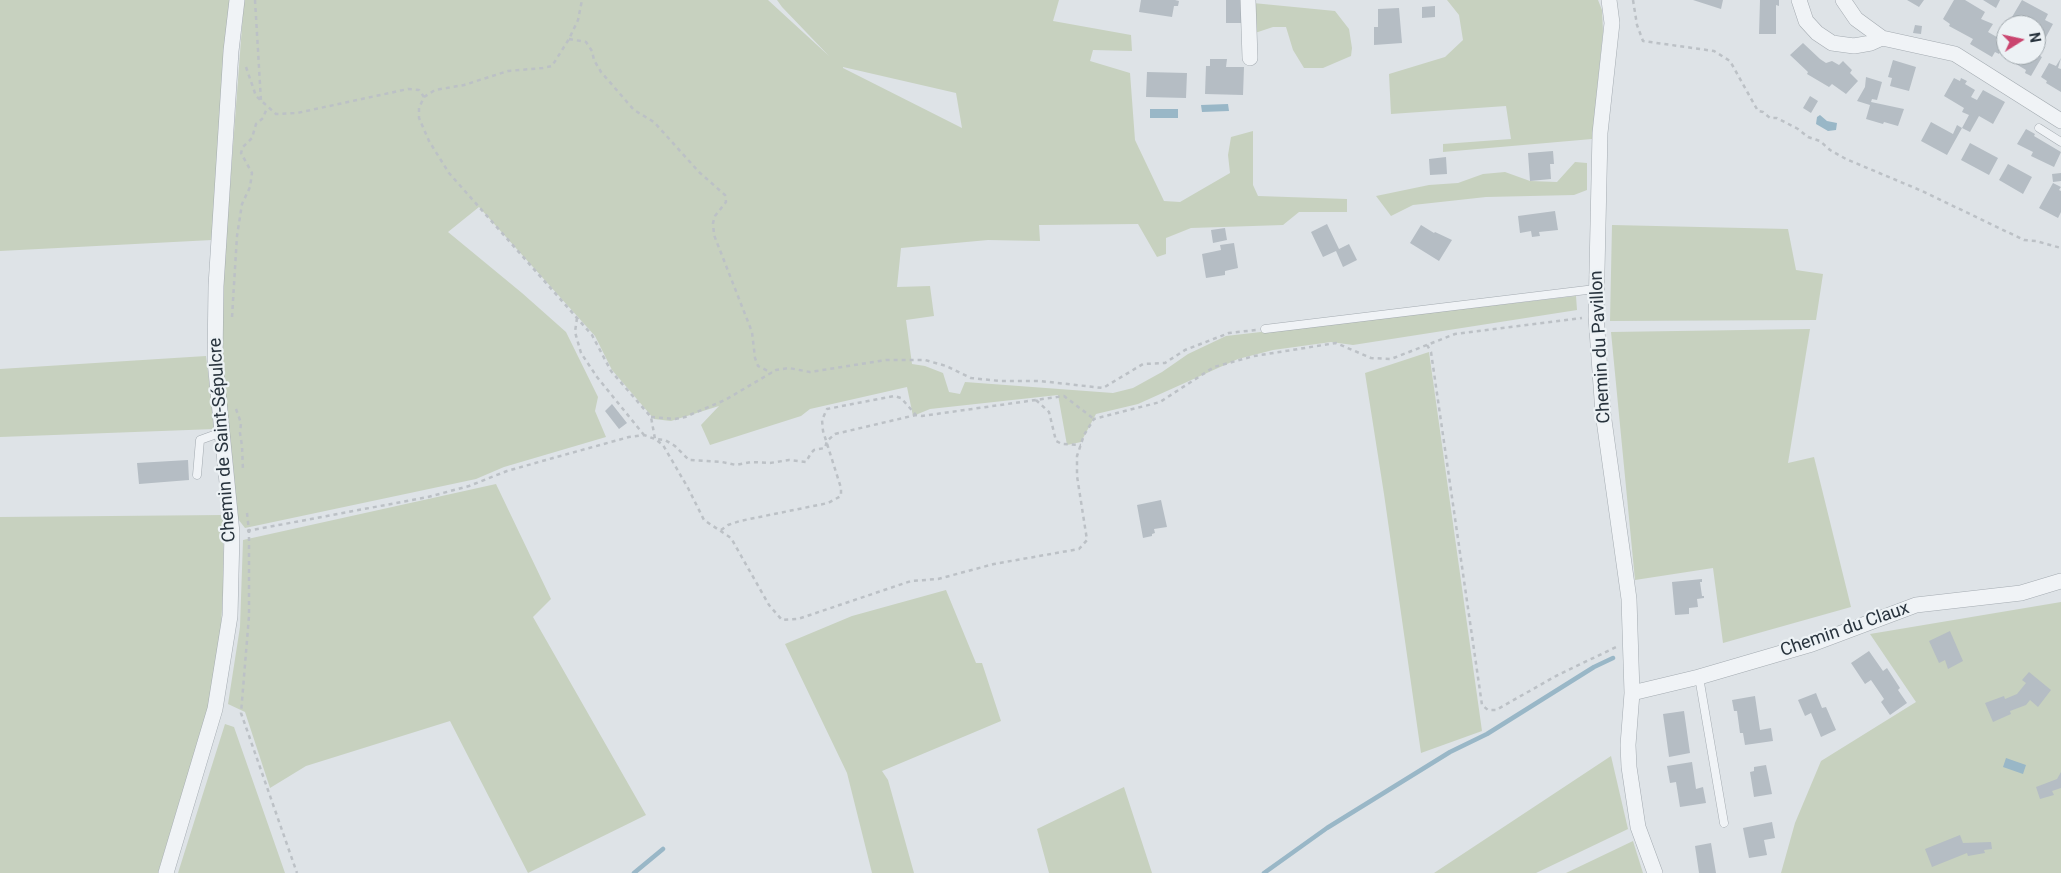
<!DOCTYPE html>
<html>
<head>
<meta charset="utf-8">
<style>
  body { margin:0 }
  #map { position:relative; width:2061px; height:873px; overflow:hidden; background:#dee3e7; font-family:Roboto,sans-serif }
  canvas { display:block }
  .north { position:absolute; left:1996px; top:15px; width:50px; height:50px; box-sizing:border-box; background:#edf2f5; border:1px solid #9ea6ab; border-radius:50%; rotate:80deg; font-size:14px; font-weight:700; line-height:20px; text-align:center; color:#28333d }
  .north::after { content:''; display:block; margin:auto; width:18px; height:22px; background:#ca456f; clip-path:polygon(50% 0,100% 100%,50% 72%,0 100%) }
</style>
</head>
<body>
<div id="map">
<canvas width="2061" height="873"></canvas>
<div class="north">N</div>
</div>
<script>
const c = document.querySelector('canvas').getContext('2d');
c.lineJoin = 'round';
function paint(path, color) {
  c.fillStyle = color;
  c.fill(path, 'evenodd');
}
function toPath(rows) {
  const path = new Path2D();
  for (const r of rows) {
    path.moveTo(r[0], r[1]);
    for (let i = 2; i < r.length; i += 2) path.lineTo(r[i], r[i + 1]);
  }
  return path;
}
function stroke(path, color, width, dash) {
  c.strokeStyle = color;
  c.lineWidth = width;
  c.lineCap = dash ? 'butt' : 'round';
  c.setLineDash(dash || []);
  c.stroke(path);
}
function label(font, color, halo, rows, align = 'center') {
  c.font = font + ' Roboto,sans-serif';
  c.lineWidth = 4.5;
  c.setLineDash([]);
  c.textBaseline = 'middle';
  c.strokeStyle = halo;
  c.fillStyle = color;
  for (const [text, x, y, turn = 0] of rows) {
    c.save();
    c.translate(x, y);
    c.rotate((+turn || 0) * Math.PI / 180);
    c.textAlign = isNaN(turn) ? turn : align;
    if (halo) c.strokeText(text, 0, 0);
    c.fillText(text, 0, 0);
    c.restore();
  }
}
paint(toPath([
  [0,0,230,0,212,240,0,251],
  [244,0,768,0,829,56,782,7,777,0,1059,0,1053,21,1131,35,1132,51,1093,50,1090,61,1130,73,1135,140,1164,201,1180,202,1230,173,1228,155,1231,137,1253,131,1253,185,1258,196,1347,199,1347,212,1299,212,1283,225,1191,228,1166,238,1166,254,1157,257,1138,224,1039,225,1040,241,988,240,901,248,897,287,930,286,934,316,906,320,912,364,925,366,943,373,949,392,960,394,965,382,1113,393,1133,388,1162,372,1188,354,1226,336,1576,296,1577,310,1353,345,1331,342,1273,350,1238,359,1138,404,1096,414,1081,442,1067,445,1058,395,930,409,913,416,907,387,810,409,801,416,710,445,701,425,719,406,671,421,654,419,612,370,595,336,479,207,448,232,522,293,566,332,598,397,595,411,606,437,504,467,476,479,245,528,238,519,222,356,223,279],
  [843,67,956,93,962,128,843,68],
  [1447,0,1598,0,1602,10,1603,32,1592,139,1443,152,1443,144,1511,139,1506,106,1391,114,1389,74,1445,57,1463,40,1459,15],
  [1253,3,1335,11,1349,29,1352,48,1351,56,1323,68,1304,68,1293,50,1286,27,1273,27,1255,33],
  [1575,162,1587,163,1587,190,1574,195,1486,197,1413,205,1391,216,1376,196,1429,185,1458,183,1483,174,1505,172,1530,181,1557,182],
  [1612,225,1788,229,1796,270,1823,274,1816,320,1610,321],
  [1810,329,1788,463,1814,457,1851,607,1723,643,1713,568,1635,580,1611,332],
  [1429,352,1482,731,1421,753,1384,494,1365,373],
  [206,356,215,429,0,437,0,369],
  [496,484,551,599,533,617,646,815,528,873,450,721,306,766,270,788,245,712,228,704,240,627,243,540],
  [223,515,224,576,220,642,208,707,158,873,0,873,0,517],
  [946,590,976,663,982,663,1001,721,882,771,888,780,914,873,872,873,847,773,785,644,852,616],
  [2061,602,2061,873,1781,873,1795,823,1821,761,1916,702,1870,634],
  [225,724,234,727,285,873,178,873],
  [1611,756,1628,829,1536,873,1434,873],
  [1124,787,1152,873,1049,873,1037,829],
  [1633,841,1643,873,1566,873]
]), '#c7d1bf');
paint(toPath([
  [1228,104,1229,111,1202,112,1201,105],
  [1150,109,1178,109,1178,118,1150,118],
  [1820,115,1827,121,1837,123,1836,130,1828,131,1816,124,1817,117],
  [2006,758,2026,765,2023,774,2003,767]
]), '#99b7c7');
stroke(toPath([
  [634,873,663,849],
  [1264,873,1327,828,1450,752,1487,734,1594,667,1613,658]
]), '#99b7c7', 4.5);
paint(toPath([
  [1141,0,1175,0,1179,1,1178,6,1174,6,1172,17,1139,12],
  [1226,0,1241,0,1241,23,1226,23],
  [1693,0,1723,0,1721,9],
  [1760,0,1779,0,1779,6,1776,5,1776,34,1759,34],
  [1907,0,1924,0,1919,7],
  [1954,0,1965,0,1985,12,1981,19,1993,24,1988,32,2002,40,2001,42,2006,45,2006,51,2002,49,1999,54,1995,52,1992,57,1970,44,1973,39,1949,26,1950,24,1943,19],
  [1983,0,2000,0,1996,8],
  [2022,0,2048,14,2045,20,2053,24,2046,37,2036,31,2036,25,2026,25,2012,17],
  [1435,6,1435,17,1422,18,1422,7],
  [1399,8,1402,43,1374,45,1374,27,1378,27,1378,9],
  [1915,25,1922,26,1921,34,1913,33],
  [1803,43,1820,59,1826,63,1832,61,1839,65,1843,61,1852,70,1850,73,1858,81,1846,94,1832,84,1829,87,1807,74,1808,72,1790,55],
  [2036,54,2042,57,2031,76,2025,73,2026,70,2006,58,2007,55],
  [2061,58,2058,68,2061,69,2061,92,2046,83,2047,81,2041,77,2049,63,2056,66],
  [1210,59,1227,59,1226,67,1244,67,1243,95,1205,94,1206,66,1210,66],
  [1893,60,1916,67,1909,91,1890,86,1892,78,1888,77],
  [1147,72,1187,73,1186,98,1146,97],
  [1866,77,1882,82,1877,100,1872,99,1871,102,1904,109,1898,126,1884,122,1883,124,1866,119,1870,105,1857,101,1865,87],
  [1954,78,1960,81,1961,78,1967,81,1965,84,1975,90,1971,97,1977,100,1983,90,2005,102,1993,124,1979,116,1970,132,1962,128,1969,115,1962,112,1964,108,1944,96],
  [1810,96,1818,101,1811,113,1803,108],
  [1931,122,1953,134,1957,125,1962,128,1947,155,1921,141],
  [2026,129,2035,134,2034,136,2061,152,2054,167,2031,156,2033,152,2017,144],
  [1970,143,1998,158,1989,175,1961,160],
  [1553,151,1554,164,1550,164,1551,179,1530,181,1528,153],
  [1446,157,1447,174,1430,175,1429,159],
  [2008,164,2032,177,2023,194,1999,180],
  [2061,173,2061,181,2053,182,2052,174],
  [2053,183,2061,187,2059,190,2061,191,2061,212,2058,218,2039,208],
  [1555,211,1558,230,1539,232,1540,236,1532,237,1531,231,1520,233,1518,216],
  [1327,224,1339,249,1349,244,1357,260,1343,267,1336,251,1323,257,1311,232],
  [1421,225,1434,233,1435,232,1452,240,1439,261,1410,243],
  [1225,228,1227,240,1213,243,1211,230],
  [1234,243,1238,268,1225,271,1225,275,1206,278,1202,254,1221,250,1220,245],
  [612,404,627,423,619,429,605,411],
  [188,460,189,480,139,484,137,463],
  [1161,500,1167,527,1154,529,1155,533,1152,534,1152,536,1143,538,1137,505],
  [1702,579,1702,582,1700,582,1702,596,1704,596,1704,598,1697,599,1698,607,1689,608,1689,614,1675,615,1672,582],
  [1950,631,1963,661,1948,669,1945,660,1939,663,1929,641],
  [1869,651,1883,671,1887,668,1900,688,1898,690,1907,703,1890,715,1881,702,1884,699,1871,680,1865,684,1851,663],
  [2029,672,2051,690,2038,707,2030,700,2026,705,2010,711,2011,714,1993,722,1985,703,2004,696,2005,699,2017,694,2026,683,2022,680],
  [1816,693,1822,708,1826,707,1836,730,1821,737,1811,713,1805,716,1798,700],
  [1755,696,1760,730,1771,728,1773,741,1745,745,1743,733,1740,733,1737,711,1734,711,1732,700],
  [1684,711,1690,753,1669,757,1663,714],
  [1692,762,1696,789,1703,787,1706,803,1680,807,1676,782,1670,783,1667,766],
  [1766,765,1772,794,1754,797,1750,772,1754,771,1754,767],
  [2061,772,2061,788,2052,791,2054,795,2040,799,2036,787,2057,779],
  [1772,822,1775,838,1764,840,1767,855,1749,858,1743,828],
  [1960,835,1963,843,1991,842,1992,849,1984,850,1985,853,1968,856,1967,853,1932,867,1925,849],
  [1711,843,1716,873,1699,873,1695,846]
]), '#b5bdc4');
const service = toPath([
  [2039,128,2061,142],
  [1265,329,1595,289],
  [197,475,200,440,222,432],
  [1699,677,1724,823]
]);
const minor = toPath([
  [1248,0,1250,58],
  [1609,0,1612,23,1600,133,1596,316,1603,413,1629,599,1632,693,1628,745,1629,767,1638,827,1655,873],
  [1799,0,1806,21,1817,33,1832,43,1854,46,1871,43,1882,38],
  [1843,0,1856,19,1882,38,1955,54,2061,121],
  [1632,693,1699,677,1812,644,1916,605,2021,593,2061,581],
  [166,873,215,709,230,616,232,533,215,361,216,286,231,51,237,0]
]);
stroke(service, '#a4abb1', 9);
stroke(minor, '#a4abb1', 16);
stroke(toPath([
  [255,0,261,101],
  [1633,0,1637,25,1643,41,1714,51,1730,61,1758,111,1763,112,1770,118,1777,118,1798,129,1808,137,1820,141,1830,150,1846,159,1922,191,2024,240,2036,241,2061,248],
  [569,39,586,42,592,51,594,60,601,72,634,110,654,122,699,172,725,195,726,202,715,216,713,223,714,235,752,332,755,358,758,366,772,373],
  [246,67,256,96,276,114,297,113,408,89,419,90,424,97,419,108,419,118,429,141,449,173,592,335,611,371,651,417,655,439,665,440,675,446,689,460,722,462,736,465,751,462,770,463,789,460,806,462,811,453,814,450,825,448,827,441,835,434,916,415],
  [424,97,435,90,464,85,508,71,543,68,552,66,569,39,578,20,582,0],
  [232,317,237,236,242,204,250,187,252,173,241,153,243,147,252,138,256,124,263,118,267,108],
  [577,318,575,332,581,353,597,377,644,435],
  [1427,345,1431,352,1482,705,1488,710,1496,710,1556,676,1616,647],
  [1036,400,1049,412,1056,441,1062,444,1081,445],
  [236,409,241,423,240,433,242,446,243,470],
  [651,417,675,419,685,417,725,400,776,370,789,368,810,372,886,360,925,360,946,366,971,378,1000,381,1040,381,1103,388,1143,364,1165,363,1185,350,1229,333,1256,330],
  [247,513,249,531,249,616,241,713,297,873],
  [721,530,728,525,740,521,828,503,841,496,841,488,823,431,822,420,827,409,894,396,901,398,916,415,922,416,1064,396,1094,419],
  [247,531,428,497,469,486,507,471,553,458,629,437,644,435,655,439,663,445,688,488,704,520,731,538,769,605,782,620,798,619,911,581,938,579,994,564,1079,549,1087,540,1077,476,1077,456,1084,435,1094,419,1160,402,1214,367,1254,356,1336,343,1371,358,1391,359,1455,334,1582,318]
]), '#bcc1c6', 2.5, [4, 4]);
stroke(service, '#f0f3f6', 8);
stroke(minor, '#f0f3f6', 15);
label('18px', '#28333d', '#edf2f5', [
  ["Chemin du Pavillon",1601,347,-93],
  ["Chemin de Saint-Sépulcre",223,440,-94],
  ["Chemin du Claux",1845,630,-19]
]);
</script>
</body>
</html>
